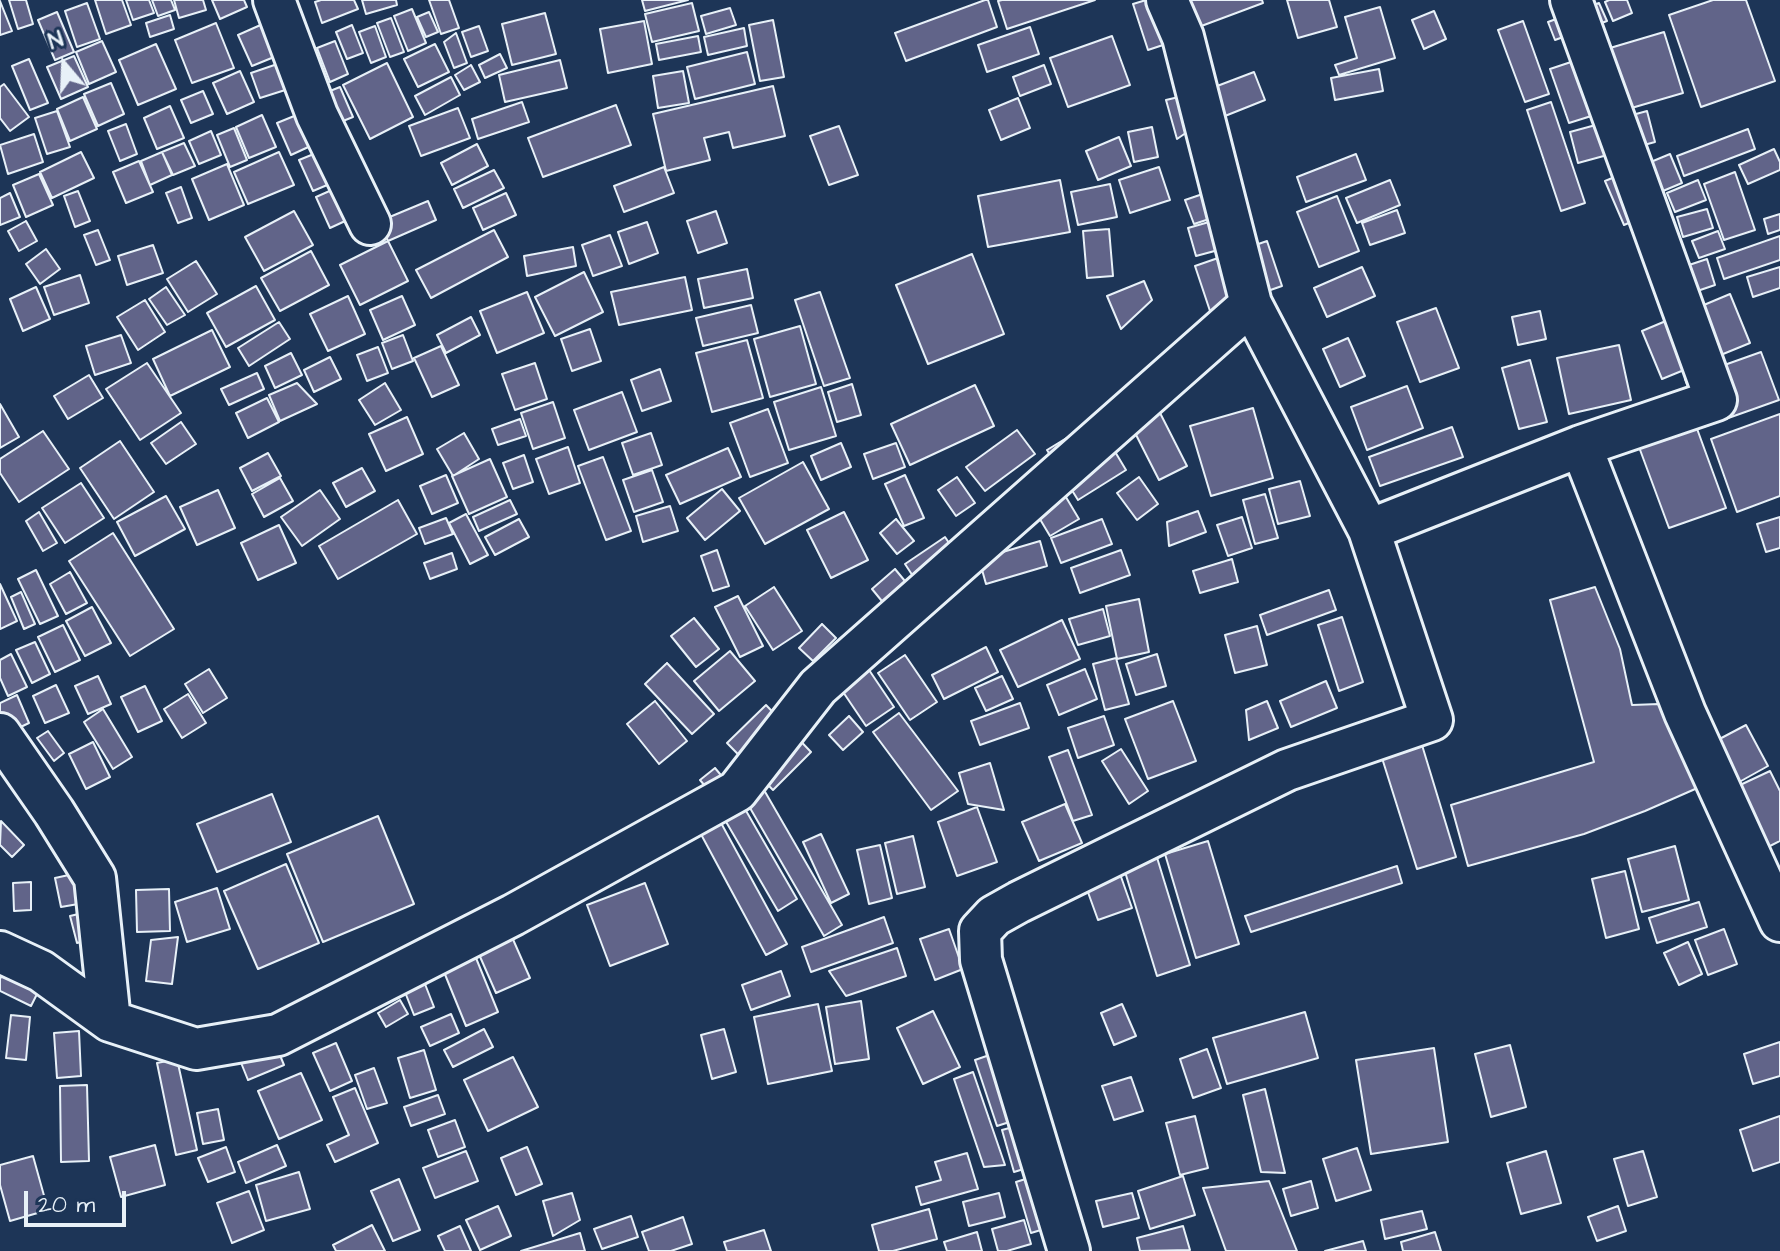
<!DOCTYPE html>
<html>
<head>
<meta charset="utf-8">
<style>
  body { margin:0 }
  #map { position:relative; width:1780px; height:1251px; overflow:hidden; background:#1d3557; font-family:"Architects Daughter",sans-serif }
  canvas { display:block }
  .north { position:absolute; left:24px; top:24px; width:80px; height:80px; -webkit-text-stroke:6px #1d3557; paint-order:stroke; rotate:341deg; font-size:22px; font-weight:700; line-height:32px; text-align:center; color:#e8f1f8 }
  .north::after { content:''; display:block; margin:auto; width:28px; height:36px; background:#e8f1f8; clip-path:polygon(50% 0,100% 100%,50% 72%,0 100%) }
  .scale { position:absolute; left:24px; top:1191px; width:102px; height:36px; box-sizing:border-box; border:4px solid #e8f1f8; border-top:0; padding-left:10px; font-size:24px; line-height:28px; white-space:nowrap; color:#e8f1f8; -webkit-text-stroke:6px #1d3557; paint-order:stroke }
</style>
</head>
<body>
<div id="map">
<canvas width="1780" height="1251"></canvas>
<div class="north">N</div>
<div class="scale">20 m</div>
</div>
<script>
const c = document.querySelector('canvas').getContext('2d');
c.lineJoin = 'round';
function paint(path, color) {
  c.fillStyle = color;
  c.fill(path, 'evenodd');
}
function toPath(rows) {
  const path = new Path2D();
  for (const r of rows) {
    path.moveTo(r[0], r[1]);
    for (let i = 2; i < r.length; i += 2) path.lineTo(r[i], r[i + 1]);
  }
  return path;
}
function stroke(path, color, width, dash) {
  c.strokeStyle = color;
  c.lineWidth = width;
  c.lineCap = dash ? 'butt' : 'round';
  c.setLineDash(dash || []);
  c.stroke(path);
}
const building = toPath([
  [9,0,26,0,33,24,18,29,9,0],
  [95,0,122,0,131,25,106,34,95,0],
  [126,0,149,0,154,13,133,20,126,0],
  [152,0,171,0,175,10,158,16,152,0],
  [174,0,203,0,206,10,179,18,174,0],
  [212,0,244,0,247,7,220,19,212,0],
  [321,0,354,0,358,9,322,23,315,2,321,0],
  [362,0,396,0,397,5,366,14,362,0],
  [429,0,449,0,459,28,441,34,429,0],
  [642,0,688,0,645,11,642,0],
  [985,0,988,0,997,27,906,61,895,33,985,0],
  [1002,0,1095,0,1007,29,998,1,1002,0],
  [1146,0,1179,0,1190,36,1148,50,1133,4,1146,0],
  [1185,0,1262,0,1263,3,1196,28,1185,0],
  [1287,0,1329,0,1337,27,1298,38,1287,0],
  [1609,0,1627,0,1632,13,1613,21,1605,2,1609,0],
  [1713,0,1746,0,1775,81,1701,107,1669,15,1713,0],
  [0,1,12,31,0,35,0,1],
  [87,3,100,39,77,47,65,11,87,3],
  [692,3,699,31,652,42,645,14,692,3],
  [1599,3,1607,21,1555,40,1548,22,1599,3],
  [1380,7,1395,58,1339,75,1335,65,1357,58,1345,17,1380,7],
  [730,8,736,25,706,34,701,16,730,8],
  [412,9,426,43,408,51,394,16,412,9],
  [1434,11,1446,39,1424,49,1412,20,1434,11],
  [57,12,74,52,55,60,38,20,57,12],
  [429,12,438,32,426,37,417,17,429,12],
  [545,13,556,54,512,65,502,24,545,13],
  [170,15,174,29,150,37,146,23,170,15],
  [391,18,404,52,390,57,377,23,391,18],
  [773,20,784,77,760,81,749,25,773,20],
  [644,21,652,64,608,73,600,29,644,21],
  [1523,21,1549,94,1525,102,1498,30,1523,21],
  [216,23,234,68,192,83,175,40,216,23],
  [265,23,279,55,252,66,238,35,265,23],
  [352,25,363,53,347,59,336,32,352,25],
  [375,26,386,57,371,63,359,32,375,26],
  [479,26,488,51,471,57,462,32,479,26],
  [1030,27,1039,54,987,72,978,45,1030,27],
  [744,28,747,46,708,55,704,37,744,28],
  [1664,32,1683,93,1628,109,1610,48,1664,32],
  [456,33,467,63,454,68,444,42,456,33],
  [698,36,701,52,659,60,656,44,698,36],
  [1112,36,1130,85,1068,107,1050,58,1112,36],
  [102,41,116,72,89,84,76,52,102,41],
  [335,41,348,74,330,82,317,48,335,41],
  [156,44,176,89,138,105,119,60,156,44],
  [435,44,449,72,418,87,404,59,435,44],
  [747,52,755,84,695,99,687,67,747,52],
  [500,54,507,68,485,78,479,65,500,54],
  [74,56,88,87,61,99,47,67,74,56],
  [1586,57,1604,112,1569,123,1550,69,1586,57],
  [29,59,48,103,30,110,12,66,29,59],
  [292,59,301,85,260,98,251,73,292,59],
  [560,60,567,88,505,102,499,75,560,60],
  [387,63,413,117,370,139,343,85,387,63],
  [471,65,480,82,464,90,455,75,471,65],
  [1044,65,1051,84,1020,96,1013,77,1044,65],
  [1379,69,1383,91,1335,100,1331,78,1379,69],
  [240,71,254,102,227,114,213,83,240,71],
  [683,71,689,103,658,108,653,76,683,71],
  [1254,72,1265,100,1215,120,1204,91,1254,72],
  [451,77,460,95,425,115,415,96,451,77],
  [111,83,124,114,98,126,84,94,111,83],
  [4,84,29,117,10,131,0,118,0,87,4,84],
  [773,86,785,136,733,148,729,132,704,138,710,160,666,171,653,114,773,86],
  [340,87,353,117,338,123,325,93,340,87],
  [203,91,213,114,191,123,181,100,203,91],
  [1187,95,1196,126,1177,139,1166,100,1187,95],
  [83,97,97,129,70,141,57,109,83,97],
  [1018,98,1030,128,1001,140,989,110,1018,98],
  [522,102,529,122,478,139,472,119,522,102],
  [1551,102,1585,203,1561,211,1527,110,1551,102],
  [616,105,631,145,543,177,528,138,616,105],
  [170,106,184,138,157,149,144,118,170,106],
  [458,108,470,138,421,156,409,126,458,108],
  [57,111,70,147,47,154,35,118,57,111],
  [1647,111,1655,142,1578,163,1570,132,1647,111],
  [304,112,317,143,291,155,277,123,304,112],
  [262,115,276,147,249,158,236,127,262,115],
  [126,124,137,154,120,161,108,131,126,124],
  [839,126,858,175,829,185,810,136,839,126],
  [1152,127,1158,157,1134,162,1128,132,1152,127],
  [234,128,247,160,230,167,217,135,234,128],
  [1748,129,1755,149,1684,176,1677,156,1748,129],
  [211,131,221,155,199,164,189,141,211,131],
  [34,134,43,162,8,174,0,145,34,134],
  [1119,137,1131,166,1098,180,1086,151,1119,137],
  [184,143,195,166,173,175,162,152,184,143],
  [477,144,488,166,452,185,441,163,477,144],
  [326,149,339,180,313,191,299,160,326,149],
  [1774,149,1780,162,1780,170,1748,184,1739,165,1774,149],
  [81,152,94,178,52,198,40,172,81,152],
  [162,152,172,175,150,185,141,161,162,152],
  [279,152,294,185,248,204,234,172,279,152],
  [1356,154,1366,180,1306,202,1297,177,1356,154],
  [1670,154,1682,183,1651,196,1650,214,1624,225,1605,181,1670,154],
  [139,161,153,192,126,203,113,172,139,161],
  [227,164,244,205,209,220,192,179,227,164],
  [664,167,674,193,624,212,614,186,664,167],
  [1159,167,1170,200,1130,213,1119,180,1159,167],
  [494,170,504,188,463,208,454,189,494,170],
  [1735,172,1755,230,1724,240,1704,184,1735,172],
  [39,174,53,205,26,217,13,185,39,174],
  [1060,180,1070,232,988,247,978,196,1060,180],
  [1390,180,1400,205,1357,223,1346,198,1390,180],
  [1698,180,1706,200,1675,212,1667,193,1698,180],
  [1235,183,1243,208,1194,224,1185,200,1235,183],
  [1110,184,1117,217,1078,225,1071,192,1110,184],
  [343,185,356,216,330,228,316,197,343,185],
  [181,187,192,218,178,223,166,193,181,187],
  [78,191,90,221,75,227,64,196,78,191],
  [10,193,20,217,0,225,0,198,10,193],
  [506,193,516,215,483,230,473,208,506,193],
  [1337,196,1359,251,1319,267,1297,212,1337,196],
  [428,201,436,220,388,241,380,221,428,201],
  [1707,209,1713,228,1683,237,1677,217,1707,209],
  [1397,210,1405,233,1370,245,1362,223,1397,210],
  [294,211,313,245,264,271,245,237,294,211],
  [716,211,727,243,698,253,687,221,716,211],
  [1244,212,1252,241,1196,256,1188,228,1244,212],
  [1780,214,1780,230,1768,234,1764,219,1780,214],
  [26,221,37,241,19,251,8,231,26,221],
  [647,222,658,253,629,264,618,232,647,222],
  [1109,229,1113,276,1087,278,1083,231,1109,229],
  [98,230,110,260,96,265,84,235,98,230],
  [494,230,508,257,431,298,416,270,494,230],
  [1718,231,1725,249,1699,258,1692,241,1718,231],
  [610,235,622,266,593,276,582,245,610,235],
  [1780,236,1780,260,1724,279,1717,258,1780,236],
  [388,241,408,281,360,305,340,265,388,241],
  [1267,241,1282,286,1210,311,1195,266,1267,241],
  [153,245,163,273,127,285,118,256,153,245],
  [573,247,576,266,527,276,524,256,573,247],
  [46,249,60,269,40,284,26,264,46,249],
  [311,251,329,285,280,311,261,278,311,251],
  [972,254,1004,334,928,364,896,285,972,254],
  [1707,259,1715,285,1659,304,1650,278,1707,259],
  [196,261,217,294,188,312,167,279,196,261],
  [1362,267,1375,296,1327,317,1314,288,1362,267],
  [1780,267,1780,288,1753,297,1747,277,1780,267],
  [747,269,753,298,704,308,698,279,747,269],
  [584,272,603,312,555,336,535,297,584,272],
  [80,275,89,303,54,315,44,287,80,275],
  [685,277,692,310,619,325,611,292,685,277],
  [1144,281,1152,300,1121,329,1107,296,1144,281],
  [256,286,275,320,226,347,207,313,256,286],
  [36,287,50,319,23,331,10,299,36,287],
  [166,287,185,315,167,325,149,299,166,287],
  [527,292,544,333,497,353,480,311,527,292],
  [820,292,850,378,824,386,795,300,820,292],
  [1730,294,1750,343,1662,379,1642,331,1730,294],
  [348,296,365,334,328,351,310,314,348,296],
  [402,296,415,325,383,340,370,310,402,296],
  [145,300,165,332,138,350,117,317,145,300],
  [751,305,758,333,703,346,696,318,751,305],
  [1436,308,1459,368,1420,382,1397,322,1436,308],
  [1540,311,1546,339,1518,345,1512,317,1540,311],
  [471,317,480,335,446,353,437,335,471,317],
  [279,322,290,339,249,366,238,348,279,322],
  [800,326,816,384,770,397,754,339,800,326],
  [590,329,601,361,572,371,561,339,590,329],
  [212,330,230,367,170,396,153,359,212,330],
  [121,335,131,363,95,375,86,346,121,335],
  [403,335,413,361,392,369,382,343,403,335],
  [1348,338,1365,376,1340,387,1323,349,1348,338],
  [747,340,763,398,712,412,696,353,747,340],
  [1619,345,1631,400,1569,414,1557,358,1619,345],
  [441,346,459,385,432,397,414,358,441,346],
  [378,347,388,373,367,381,357,355,378,347],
  [1761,352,1779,400,1703,427,1685,379,1761,352],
  [291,353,302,375,275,388,265,366,291,353],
  [330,357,341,379,314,392,304,370,330,357],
  [1530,360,1547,422,1519,429,1502,368,1530,360],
  [147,363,181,413,140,440,106,389,147,363],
  [535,363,547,399,515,410,502,374,535,363],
  [660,369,671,401,642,411,631,380,660,369],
  [257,373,264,389,229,405,221,389,257,373],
  [89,375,103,398,68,419,54,396,89,375],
  [297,383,317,404,280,421,269,395,297,383],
  [385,383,401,410,375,425,359,400,385,383],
  [852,384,861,415,837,422,828,392,852,384],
  [975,385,994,426,910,465,891,424,975,385],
  [1407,386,1423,428,1367,450,1351,407,1407,386],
  [821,387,836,436,789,450,774,402,821,387],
  [622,392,637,432,589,450,574,410,622,392],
  [267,398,279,422,248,438,236,413,267,398],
  [553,402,565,438,533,449,521,413,553,402],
  [0,404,19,437,0,448,0,404],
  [1157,407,1187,466,1159,480,1129,421,1157,407],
  [1253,408,1273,478,1211,496,1190,426,1253,408],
  [768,409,788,463,750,477,730,423,768,409],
  [1780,414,1780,496,1737,512,1711,439,1780,414],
  [407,417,423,454,386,471,369,434,407,417],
  [520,419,526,436,498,445,492,429,520,419],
  [1096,420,1126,470,1078,500,1047,450,1096,420],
  [181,422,196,444,166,464,151,443,181,422],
  [1696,426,1726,508,1669,528,1639,447,1696,426],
  [1452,427,1463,457,1380,486,1369,457,1452,427],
  [1017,430,1035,454,985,491,966,467,1017,430],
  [43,431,69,469,19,502,0,473,0,459,43,431],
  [464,433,479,459,453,476,437,449,464,433],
  [651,433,662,465,633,475,622,443,651,433],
  [120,441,154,492,114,519,80,468,120,441],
  [841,443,851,467,821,480,811,456,841,443],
  [896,443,905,467,873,479,864,454,896,443],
  [568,447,580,483,549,494,536,459,568,447],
  [728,448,741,477,680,504,666,475,728,448],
  [268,453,281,476,252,491,240,468,268,453],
  [524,455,533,482,513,489,503,463,524,455],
  [603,457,631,531,606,540,578,466,603,457],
  [490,459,507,497,469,514,452,476,490,459],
  [803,462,829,509,765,544,739,498,803,462],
  [1048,467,1079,519,1050,536,1019,484,1048,467],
  [362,468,375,491,346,507,333,483,362,468],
  [652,470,663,502,634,512,623,480,652,470],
  [446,475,458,503,432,514,420,486,446,475],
  [905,475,924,518,904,526,885,484,905,475],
  [957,477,975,503,956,516,938,490,957,477],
  [1139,477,1158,504,1137,520,1117,493,1139,477],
  [280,478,293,501,264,517,252,494,280,478],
  [1300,481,1310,516,1278,524,1269,489,1300,481],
  [81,483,104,518,65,543,42,508,81,483],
  [722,489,740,511,705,540,687,518,722,489],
  [218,490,235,528,197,545,180,507,218,490],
  [320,490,340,519,302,546,281,517,320,490],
  [1265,494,1278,538,1255,544,1243,500,1265,494],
  [166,496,185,529,135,556,117,522,166,496],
  [398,500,417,534,338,579,319,546,398,500],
  [510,500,517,514,479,531,473,517,510,500],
  [670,506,678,531,643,542,636,516,670,506],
  [1198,511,1206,532,1169,546,1167,522,1198,511],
  [39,512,57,543,43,551,26,521,39,512],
  [844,512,868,560,831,578,807,530,844,512],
  [466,514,488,555,470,564,449,523,466,514],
  [1242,517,1252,548,1228,556,1217,525,1242,517],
  [1780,517,1780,548,1766,552,1757,524,1780,517],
  [446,518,453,534,425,544,419,528,446,518],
  [519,519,529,537,495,555,485,537,519,519],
  [896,519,914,541,897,554,880,533,896,519],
  [1102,519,1112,544,1061,563,1051,538,1102,519],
  [279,525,296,563,258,580,241,543,279,525],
  [113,533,174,629,130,656,69,561,113,533],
  [945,537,968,571,928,599,905,564,945,537],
  [1040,541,1047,566,986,584,979,559,1040,541],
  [717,550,729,586,713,591,701,556,717,550],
  [1121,550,1130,575,1080,593,1071,568,1121,550],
  [452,553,457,569,430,579,424,563,452,553],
  [1232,559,1238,582,1200,593,1193,571,1232,559],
  [895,569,928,609,904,628,872,589,895,569],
  [36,570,58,616,40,624,18,579,36,570],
  [70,572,87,603,66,614,50,584,70,572],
  [0,584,17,621,0,629,0,584],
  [774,587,802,631,773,650,745,606,774,587],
  [1595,587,1620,649,1632,705,1659,704,1672,721,1702,786,1645,811,1584,834,1468,866,1451,805,1594,762,1550,600,1595,587],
  [1329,590,1336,610,1267,635,1260,615,1329,590],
  [21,592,35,624,24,629,11,597,21,592],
  [738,596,763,646,740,657,715,607,738,596],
  [1139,599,1149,652,1117,659,1106,606,1139,599],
  [92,607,111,643,85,656,66,621,92,607],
  [1103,609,1110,636,1078,645,1069,619,1103,609],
  [1342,617,1363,682,1339,691,1318,625,1342,617],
  [694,618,719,649,696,667,671,636,694,618],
  [1062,620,1080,659,1018,687,1000,650,1062,620],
  [822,624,836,638,813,661,799,648,822,624],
  [63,625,80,660,55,672,38,637,63,625],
  [1257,626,1267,665,1235,673,1225,635,1257,626],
  [35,642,50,674,32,683,16,650,35,642],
  [986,647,998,672,944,699,932,675,986,647],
  [730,651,755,681,719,711,694,681,730,651],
  [11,654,27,687,8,696,0,678,0,660,11,654],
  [1157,654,1166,686,1136,695,1126,664,1157,654],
  [905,655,937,702,910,720,878,673,905,655],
  [1116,658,1129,704,1105,710,1093,664,1116,658],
  [667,663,714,714,692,734,645,684,667,663],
  [865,664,894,707,866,726,837,683,865,664],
  [209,669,227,698,203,713,185,684,209,669],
  [1085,669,1097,699,1059,715,1047,685,1085,669],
  [98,676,111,704,88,714,75,686,98,676],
  [1002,676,1013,699,986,711,975,688,1002,676],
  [1326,681,1337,708,1291,727,1280,701,1326,681],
  [56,685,69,713,45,723,33,696,56,685],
  [145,686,162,721,138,732,121,697,145,686],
  [188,694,206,723,182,738,164,709,188,694],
  [17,695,29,723,6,734,0,720,0,703,17,695],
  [655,701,687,741,659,764,627,724,655,701],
  [1173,701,1196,761,1148,779,1125,719,1173,701],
  [1267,701,1278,728,1249,740,1246,710,1267,701],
  [1020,703,1029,728,980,745,971,721,1020,703],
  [766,705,811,752,773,790,727,743,766,705],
  [103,709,132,757,113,769,84,722,103,709],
  [899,713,958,791,931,810,873,732,899,713],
  [849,716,863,732,843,750,829,735,849,716],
  [1104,716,1114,745,1078,758,1068,728,1104,716],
  [1746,725,1768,766,1732,786,1710,744,1746,725],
  [48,731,64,753,54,761,37,738,48,731],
  [93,742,110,777,86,789,69,754,93,742],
  [1422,745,1456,857,1417,869,1382,758,1422,745],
  [1121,749,1148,791,1129,804,1102,761,1121,749],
  [1068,750,1092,815,1073,821,1049,757,1068,750],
  [990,763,1004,810,968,804,959,773,990,763],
  [715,768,730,786,715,798,700,780,715,768],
  [1770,771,1780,791,1780,841,1768,847,1738,786,1770,771],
  [702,788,787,944,766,955,682,799,702,788],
  [764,790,842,925,824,936,746,801,764,790],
  [272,794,291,842,217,872,197,824,272,794],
  [1065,804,1082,843,1039,861,1022,822,1065,804],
  [977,807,997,862,957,876,938,822,977,807],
  [745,809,797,899,778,911,725,820,745,809],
  [378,816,414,904,323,942,287,854,378,816],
  [1,821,24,845,12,857,0,845,1,821],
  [821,834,849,894,831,903,803,842,821,834],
  [913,836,925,887,897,894,885,843,913,836],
  [1208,841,1239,944,1196,958,1165,854,1208,841],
  [880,845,892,898,869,904,857,850,880,845],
  [1675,846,1689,900,1642,912,1628,859,1675,846],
  [1155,851,1190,965,1157,976,1122,862,1155,851],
  [286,864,319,943,258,969,224,891,286,864],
  [1397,866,1402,883,1251,932,1245,916,1397,866],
  [1119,871,1132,908,1098,920,1085,884,1119,871],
  [1625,871,1639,929,1606,938,1592,879,1625,871],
  [78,873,84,903,61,907,55,878,78,873],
  [31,882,31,910,14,911,13,883,31,882],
  [645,883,668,944,610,966,587,905,645,883],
  [217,888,230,929,187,942,175,902,217,888],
  [169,889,170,931,137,932,136,890,169,889],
  [1699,902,1707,927,1657,943,1649,918,1699,902],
  [91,911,98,938,77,943,70,916,91,911],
  [884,917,893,943,811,972,802,947,884,917],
  [508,928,530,978,496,993,474,943,508,928],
  [949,929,963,969,935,980,920,939,949,929],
  [1724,929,1737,964,1708,975,1695,940,1724,929],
  [178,937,172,984,146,981,151,940,178,937],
  [1688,942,1702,974,1679,985,1664,953,1688,942],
  [897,948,906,976,846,996,829,971,897,948],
  [412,951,434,1007,414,1015,392,959,412,951],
  [476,958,498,1012,466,1026,444,972,476,958],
  [6,966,42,984,31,1006,0,991,0,979,6,966],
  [781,971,790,996,751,1010,742,985,781,971],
  [400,1000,408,1014,386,1027,378,1013,400,1000],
  [861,1001,869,1059,835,1064,826,1007,861,1001],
  [818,1004,832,1071,768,1084,754,1017,818,1004],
  [1122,1004,1136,1036,1114,1045,1101,1013,1122,1004],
  [933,1011,960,1067,923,1084,897,1028,933,1011],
  [1305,1012,1318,1058,1227,1084,1213,1038,1305,1012],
  [451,1014,459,1033,430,1046,421,1027,451,1014],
  [11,1015,30,1017,26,1060,6,1058,11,1015],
  [265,1019,284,1065,248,1080,229,1033,265,1019],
  [484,1029,493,1047,453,1067,444,1050,484,1029],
  [724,1029,736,1072,712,1079,701,1035,724,1029],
  [79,1031,81,1076,57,1078,54,1033,79,1031],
  [1780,1042,1780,1076,1753,1084,1744,1054,1780,1042],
  [336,1043,352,1081,330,1091,313,1053,336,1043],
  [1510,1045,1526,1107,1491,1117,1475,1054,1510,1045],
  [1434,1048,1448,1142,1371,1154,1356,1060,1434,1048],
  [1207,1049,1221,1088,1193,1098,1180,1059,1207,1049],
  [424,1050,436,1090,410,1098,398,1058,424,1050],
  [1001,1051,1022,1118,997,1126,975,1060,1001,1051],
  [513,1057,538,1107,488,1131,464,1080,513,1057],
  [177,1059,197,1150,176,1155,157,1063,177,1059],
  [374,1068,387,1103,367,1109,355,1075,374,1068],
  [973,1072,1005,1165,984,1167,954,1079,973,1072],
  [301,1073,322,1120,279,1139,258,1091,301,1073],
  [1131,1077,1143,1111,1114,1120,1102,1086,1131,1077],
  [87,1085,89,1161,61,1162,60,1086,87,1085],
  [355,1088,378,1143,335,1162,327,1145,349,1135,333,1097,355,1088],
  [1265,1089,1285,1173,1261,1172,1243,1095,1265,1089],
  [438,1095,445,1114,411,1126,404,1107,438,1095],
  [218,1109,224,1140,203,1144,197,1113,218,1109],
  [1195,1116,1208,1168,1180,1175,1166,1123,1195,1116],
  [1780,1116,1780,1162,1753,1171,1740,1130,1780,1116],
  [455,1120,465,1147,438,1157,428,1130,455,1120],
  [1028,1123,1040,1164,1014,1172,1002,1130,1028,1123],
  [155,1145,165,1185,121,1197,110,1157,155,1145],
  [277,1145,286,1166,246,1183,238,1162,277,1145],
  [226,1147,235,1172,208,1182,198,1158,226,1147],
  [527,1147,542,1184,516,1195,501,1158,527,1147],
  [1357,1148,1371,1190,1336,1201,1323,1159,1357,1148],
  [466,1151,478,1181,435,1198,423,1168,466,1151],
  [1546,1151,1561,1203,1521,1214,1507,1163,1546,1151],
  [1643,1151,1657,1197,1628,1206,1614,1159,1643,1151],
  [967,1153,978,1189,921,1205,916,1187,941,1180,935,1162,967,1153],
  [33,1156,48,1210,10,1221,0,1185,0,1165,33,1156],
  [299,1172,310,1209,266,1221,256,1185,299,1172],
  [1038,1175,1054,1226,1031,1233,1016,1182,1038,1175],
  [1183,1176,1195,1215,1150,1229,1138,1191,1183,1176],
  [399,1179,420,1230,393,1241,371,1191,399,1179],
  [1269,1181,1297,1251,1226,1251,1203,1188,1269,1181],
  [1311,1181,1318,1208,1291,1216,1283,1189,1311,1181],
  [249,1191,264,1230,232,1243,217,1203,249,1191],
  [572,1193,580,1220,553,1236,543,1201,572,1193],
  [999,1193,1005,1217,969,1226,963,1202,999,1193],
  [1132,1193,1139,1218,1103,1227,1096,1201,1132,1193],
  [498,1206,511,1236,480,1250,466,1220,498,1206],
  [1618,1206,1626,1231,1597,1241,1588,1217,1618,1206],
  [929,1209,937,1239,893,1251,879,1251,872,1225,929,1209],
  [1422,1211,1427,1229,1385,1239,1381,1220,1422,1211],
  [631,1216,638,1237,602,1249,594,1229,631,1216],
  [683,1217,692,1244,671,1251,649,1251,642,1232,683,1217],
  [1024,1220,1031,1244,1007,1251,998,1251,992,1229,1024,1220],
  [372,1225,385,1251,336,1251,333,1245,372,1225],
  [460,1226,471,1251,445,1251,438,1236,460,1226],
  [1183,1226,1190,1250,1140,1251,1137,1238,1183,1226],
  [764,1230,771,1251,727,1251,724,1242,764,1230],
  [977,1232,982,1251,947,1251,944,1242,977,1232],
  [1435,1232,1441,1251,1403,1251,1401,1242,1435,1232],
  [580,1233,585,1251,521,1251,580,1233],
  [1363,1241,1366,1251,1325,1251,1363,1241]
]);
paint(building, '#616489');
stroke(building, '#e8f1f8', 2);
const minor = toPath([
  [274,0,317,115,370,224],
  [1581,446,1685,713,1780,921],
  [1369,530,1581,446,1716,400,1571,0],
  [0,734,54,812,95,878,110,1021],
  [0,952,41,971,110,1021,196,1049,278,1035,513,915,737,791,818,687,1251,304,1183,37,1167,0],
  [1069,1251,981,960,980,931,994,916,1019,902,1287,770,1432,720,1369,530,1251,304]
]);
stroke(minor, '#e8f1f8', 46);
stroke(minor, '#1d3557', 40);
</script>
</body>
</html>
